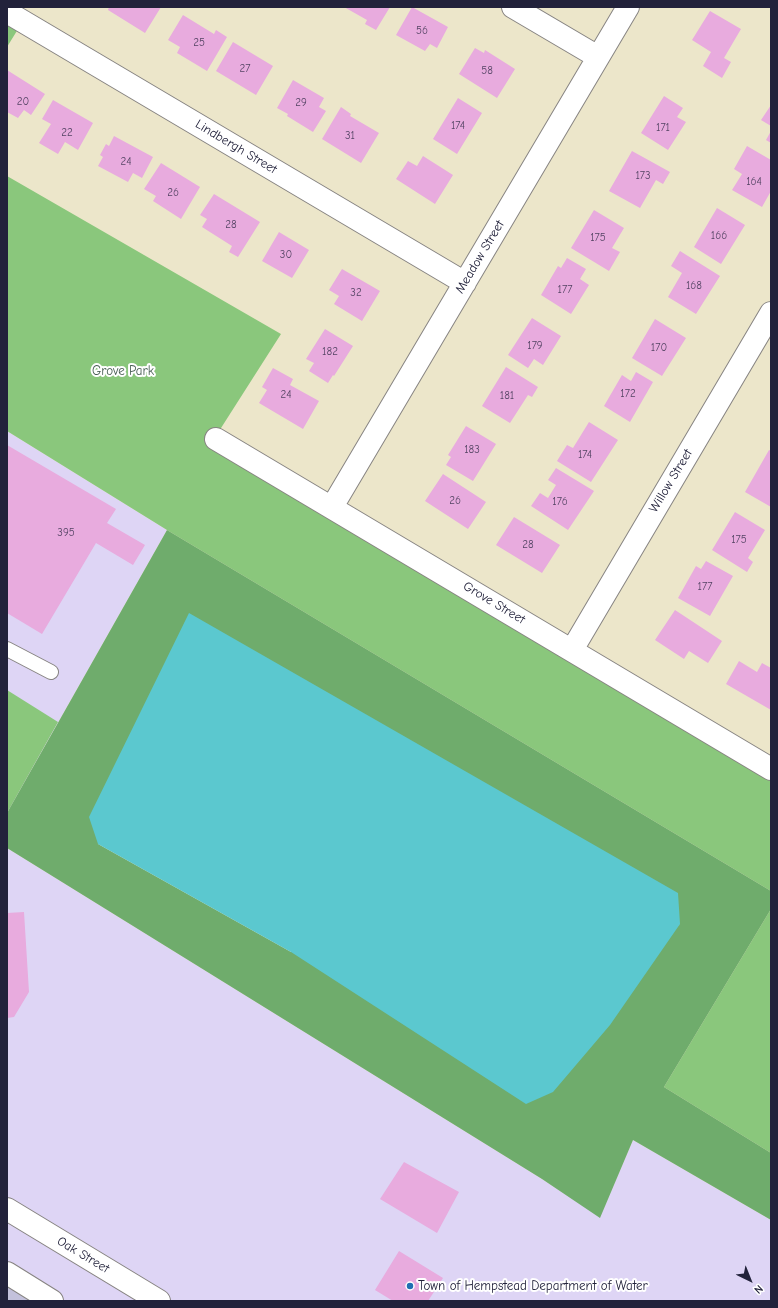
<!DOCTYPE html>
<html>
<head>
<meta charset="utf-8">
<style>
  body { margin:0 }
  #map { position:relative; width:778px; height:1308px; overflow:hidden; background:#ece6ca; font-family:"Comic Neue",sans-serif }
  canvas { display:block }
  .frame { position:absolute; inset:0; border:8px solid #22223b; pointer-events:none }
  .north { position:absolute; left:730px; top:1260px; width:40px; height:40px; -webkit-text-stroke:3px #fff; paint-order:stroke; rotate:137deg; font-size:11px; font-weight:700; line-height:16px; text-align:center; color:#22223b }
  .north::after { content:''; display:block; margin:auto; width:14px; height:18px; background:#22223b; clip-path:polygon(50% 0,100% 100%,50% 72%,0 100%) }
</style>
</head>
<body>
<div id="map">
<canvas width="778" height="1308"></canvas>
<div class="frame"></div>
<div class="north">N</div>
</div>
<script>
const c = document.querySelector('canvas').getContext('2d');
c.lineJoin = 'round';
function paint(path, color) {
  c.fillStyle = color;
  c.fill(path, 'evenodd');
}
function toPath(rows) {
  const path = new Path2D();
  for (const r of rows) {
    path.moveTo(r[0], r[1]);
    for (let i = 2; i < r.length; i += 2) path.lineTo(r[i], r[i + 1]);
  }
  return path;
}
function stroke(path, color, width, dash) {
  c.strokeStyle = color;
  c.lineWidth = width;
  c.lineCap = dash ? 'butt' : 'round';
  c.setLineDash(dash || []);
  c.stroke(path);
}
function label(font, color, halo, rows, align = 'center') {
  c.font = font + ' "Comic Neue",sans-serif';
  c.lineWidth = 4;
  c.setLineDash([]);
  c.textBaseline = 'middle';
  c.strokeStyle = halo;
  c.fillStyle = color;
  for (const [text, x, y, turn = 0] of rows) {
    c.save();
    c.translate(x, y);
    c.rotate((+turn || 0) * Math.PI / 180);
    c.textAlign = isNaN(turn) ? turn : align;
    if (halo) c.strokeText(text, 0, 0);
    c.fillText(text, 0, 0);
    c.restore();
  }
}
paint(toPath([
  [7,431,167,530,7,813],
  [7,848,542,1179,600,1217,633,1140,771,1220,771,1301,62,1301,7,1268]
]), '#ded5f5');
paint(toPath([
  [7,1268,62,1301,7,1301]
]), '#c3c1db');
paint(toPath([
  [7,12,23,21,7,47],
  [7,176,281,334,214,439,771,768,771,891,167,530,7,431],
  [7,690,58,722,7,813],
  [771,909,771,1153,664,1087]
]), '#8ac77c');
paint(toPath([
  [167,530,771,891,771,909,664,1087,771,1153,771,1220,633,1140,600,1218,542,1179,7,848,7,813],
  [98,844,680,925,291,952]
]), '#6fac6c');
paint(toPath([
  [189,613,678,893,680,924,610,1025,553,1092,526,1104,291,952,98,844,89,817]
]), '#5bc8cf');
paint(toPath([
  [109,7,161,7,145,33,108,10],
  [344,7,390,7,376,30,365,24,367,20],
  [412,7,448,27,437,48,430,44,425,51,396,35],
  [710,11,741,29,724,58,731,62,722,78,703,66,711,52,692,40],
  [183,15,214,34,216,30,227,37,207,71,177,53,180,47,168,40],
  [233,42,273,66,256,95,216,71],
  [475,48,484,53,485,50,515,69,497,98,459,74],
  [7,70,45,94,31,115,24,110,18,118,7,112],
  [293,80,324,98,319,107,326,111,313,132,287,116,288,114,277,108],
  [664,96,683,108,677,117,686,122,668,150,641,133],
  [458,98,482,113,457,154,433,139],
  [53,100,93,123,78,150,65,142,58,154,39,143,51,124,42,119],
  [771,105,771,126,761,120],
  [341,107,351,114,350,116,379,133,361,163,322,139],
  [771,131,771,143,766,140],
  [114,136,153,157,142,178,133,173,128,182,98,166,103,157,100,155,106,144,109,146],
  [747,146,771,160,771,191,762,207,732,190,742,174,734,169],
  [632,151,670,172,663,184,656,180,640,208,609,191],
  [423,156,453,175,435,204,396,179,408,161,417,166],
  [161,163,200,187,181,219,153,201,156,196,144,189],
  [214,194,260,222,238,257,229,252,232,246,202,227,207,219,200,215],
  [717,208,745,225,721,264,694,247],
  [594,210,624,228,612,248,620,252,609,271,571,248],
  [279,232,309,250,292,278,262,261],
  [680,251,720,276,696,314,668,297,682,273,671,266],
  [567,258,586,269,580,279,589,285,571,314,541,295,558,266,561,268],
  [342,269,380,291,362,321,334,304,339,296,329,290],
  [532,318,561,336,543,365,534,359,528,368,508,355],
  [655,319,686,338,662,376,632,358],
  [325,329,353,346,334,376,333,375,328,383,309,371,314,363,306,359],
  [506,367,538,387,532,397,528,395,510,423,482,406],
  [273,368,293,379,290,385,319,401,303,429,259,403,267,390,262,387],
  [636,372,653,382,630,422,604,406,622,375,631,381],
  [589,422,618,440,591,482,557,461,567,445,573,448],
  [466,426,496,444,473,481,446,465,451,457,448,455],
  [7,445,116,509,107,523,145,545,133,565,96,543,42,634,7,613],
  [769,450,771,451,771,507,745,492],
  [556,468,594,491,568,530,531,506,540,493,548,498,556,485,548,480],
  [443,474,486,502,468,529,425,501],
  [735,512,765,530,748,558,753,562,747,572,712,550],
  [514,517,560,545,542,573,496,545],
  [706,561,733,576,710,616,678,598,696,566,701,569],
  [675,610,722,641,708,663,689,651,684,659,655,640],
  [739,661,757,672,762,663,771,668,771,710,726,684],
  [24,912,29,992,14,1017,7,1018,7,913],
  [404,1162,459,1192,437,1233,380,1199],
  [399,1251,443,1278,428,1301,393,1301,375,1290]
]), '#e8abde');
const service = toPath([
  [7,649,51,672]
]);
const minor = toPath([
  [513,7,598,57],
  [7,12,465,283],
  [216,439,771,769],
  [332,507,628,7],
  [572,650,771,313]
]);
const tertiary = toPath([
  [7,1209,159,1301],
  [7,1273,52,1301]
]);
stroke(service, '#878482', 16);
stroke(minor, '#878482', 24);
stroke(tertiary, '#878482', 24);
stroke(service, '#fff', 14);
stroke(minor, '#fff', 22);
stroke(tertiary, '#fff', 22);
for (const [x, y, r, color] of [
  [410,1286,4,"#1f6fb2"]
]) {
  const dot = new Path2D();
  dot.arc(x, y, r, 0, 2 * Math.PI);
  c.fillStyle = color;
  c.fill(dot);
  stroke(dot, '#fff', 1.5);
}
label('11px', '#544464', null, [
  ["56",422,31],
  ["25",199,43],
  ["27",245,69],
  ["58",487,71],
  ["20",23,102],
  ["29",301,103],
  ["174",458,126],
  ["171",663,128],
  ["22",67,133],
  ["31",350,136],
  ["24",126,162],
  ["173",643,176],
  ["164",754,182],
  ["26",173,193],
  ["28",231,225],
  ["166",719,236],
  ["175",598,238],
  ["30",286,255],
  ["168",694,286],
  ["177",565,290],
  ["32",356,293],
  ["179",535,346],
  ["170",659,348],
  ["182",330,352],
  ["172",628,394],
  ["24",286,395],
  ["181",507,396],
  ["183",472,450],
  ["174",585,455],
  ["26",455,501],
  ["176",560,502],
  ["395",66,533],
  ["175",739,540],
  ["28",528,545],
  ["177",705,587]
]);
label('13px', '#22223b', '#fff', [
  ["Lindbergh Street",236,147,31],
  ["Meadow Street",480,257,-59],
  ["Willow Street",671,481,-59],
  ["Grove Street",494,603,31],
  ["Oak Street",83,1255,31]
]);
label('13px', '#465c52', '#fff', [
  ["Grove Park",123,371]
]);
label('13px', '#22223b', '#fff', [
  ["Town of Hempstead Department of Water",418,1286]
], 'left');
</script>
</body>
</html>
